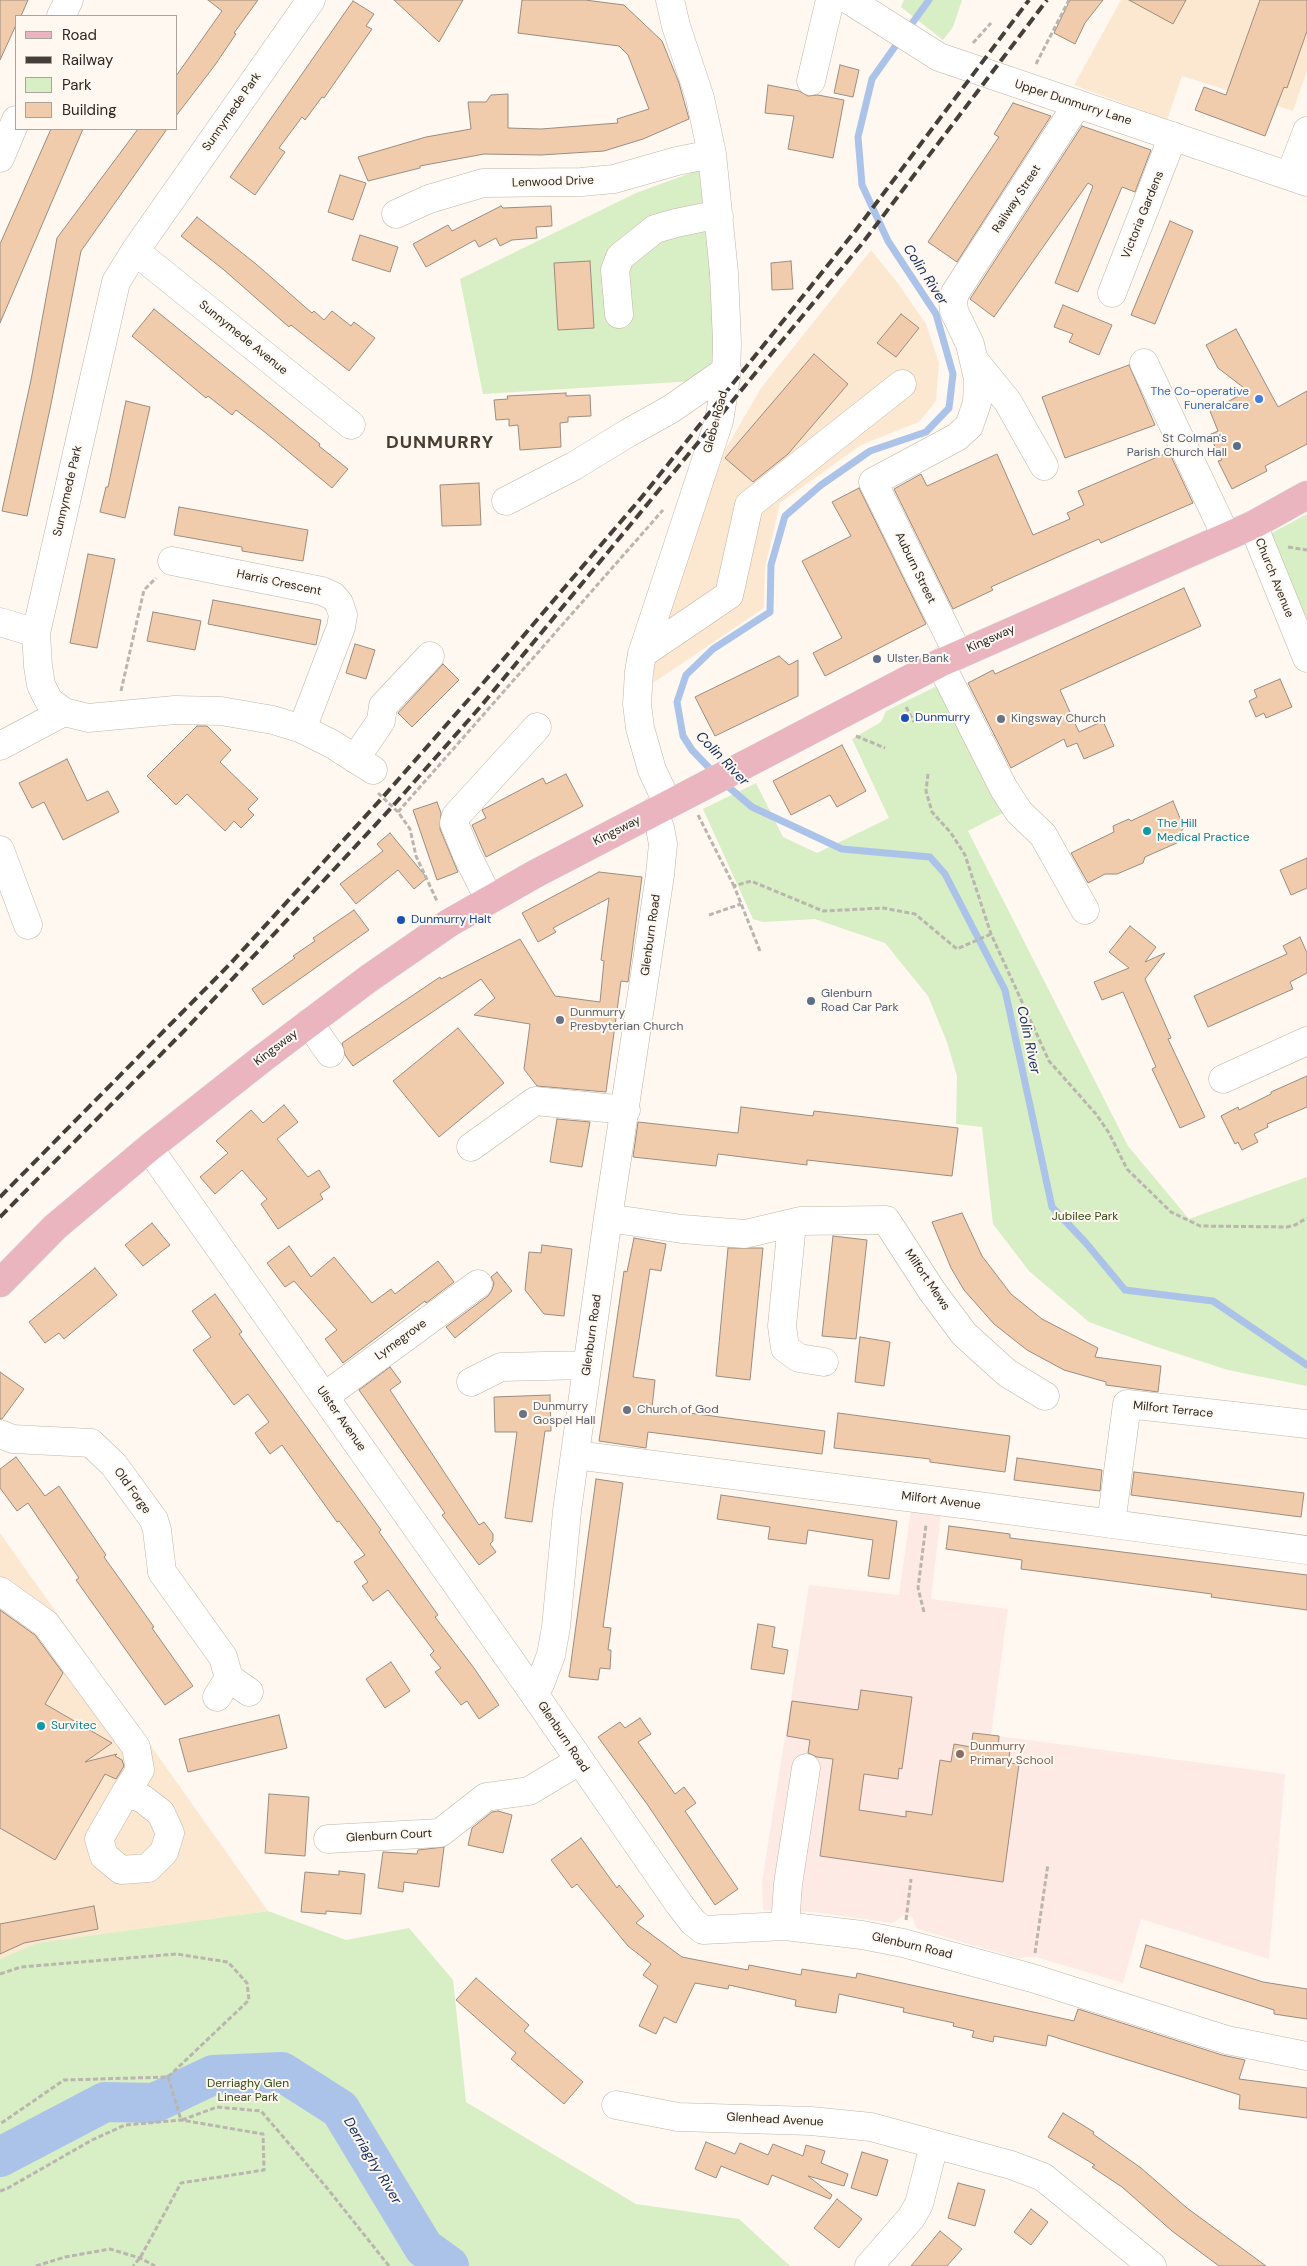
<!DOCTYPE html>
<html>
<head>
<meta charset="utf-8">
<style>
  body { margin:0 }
  #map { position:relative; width:1307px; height:2266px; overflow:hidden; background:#fef8f1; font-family:"DM Sans",sans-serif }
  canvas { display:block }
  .legend { position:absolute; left:15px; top:15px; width:162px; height:115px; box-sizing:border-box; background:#fef8f1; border:1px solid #aaa49d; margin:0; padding:6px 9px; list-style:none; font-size:15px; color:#2b2620 }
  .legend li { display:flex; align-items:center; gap:10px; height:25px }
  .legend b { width:25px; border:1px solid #aaa49d }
</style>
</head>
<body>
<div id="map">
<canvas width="1307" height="2266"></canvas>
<ul class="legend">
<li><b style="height:6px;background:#eab5be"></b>Road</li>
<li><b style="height:6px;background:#443f39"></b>Railway</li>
<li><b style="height:14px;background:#d8eec4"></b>Park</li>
<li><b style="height:14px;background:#f1ccac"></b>Building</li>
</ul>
</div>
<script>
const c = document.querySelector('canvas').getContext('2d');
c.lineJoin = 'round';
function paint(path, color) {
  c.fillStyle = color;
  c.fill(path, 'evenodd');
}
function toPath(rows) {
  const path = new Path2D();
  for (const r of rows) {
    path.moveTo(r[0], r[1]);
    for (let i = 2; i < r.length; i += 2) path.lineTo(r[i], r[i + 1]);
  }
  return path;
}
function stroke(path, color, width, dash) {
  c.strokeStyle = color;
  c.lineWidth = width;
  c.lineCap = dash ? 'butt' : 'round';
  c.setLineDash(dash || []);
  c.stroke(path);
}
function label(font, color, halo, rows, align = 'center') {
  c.font = font + ' "DM Sans",sans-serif';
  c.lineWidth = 4;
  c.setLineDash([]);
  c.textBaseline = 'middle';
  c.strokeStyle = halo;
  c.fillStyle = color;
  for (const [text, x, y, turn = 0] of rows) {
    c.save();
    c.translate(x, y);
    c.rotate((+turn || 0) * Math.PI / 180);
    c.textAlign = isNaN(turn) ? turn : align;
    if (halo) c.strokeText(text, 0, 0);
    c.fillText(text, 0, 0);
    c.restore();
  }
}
paint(toPath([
  [1121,0,1307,0,1307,71,1293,111,1182,76,1167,120,1074,85],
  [871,250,897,282,926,324,939,363,936,401,919,422,861,445,780,503,765,568,764,608,653,683,655,655,667,616,725,450,761,388],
  [0,1533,268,1911,38,1943,0,1959]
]), '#fce8d1');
paint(toPath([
  [911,1510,941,1514,931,1599,1008,1609,991,1735,1285,1774,1269,1959,1141,1919,1123,1983,1036,1957,1018,1958,917,1929,912,1917,903,1916,893,1923,814,1912,763,1910,762,1882,809,1585,899,1595]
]), '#feeae4');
paint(toPath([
  [904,0,962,0,953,27,943,40,901,7],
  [702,169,716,335,713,364,694,381,483,394,460,279,636,193],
  [1307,514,1307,630,1268,535],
  [941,684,1005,812,968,831,1128,1146,1189,1219,1307,1177,1307,1386,1228,1370,1157,1347,1089,1322,1029,1271,993,1224,982,1127,956,1124,957,1076,947,1042,928,996,885,943,815,919,763,922,753,919,703,809,756,783,783,837,817,853,889,818,852,739,881,722,886,711],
  [268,1911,346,1940,409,1928,453,1980,466,2102,636,2204,739,2219,790,2266,0,2266,0,1959,37,1943]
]), '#d8eec4');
stroke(toPath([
  [908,29,929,0],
  [715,774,692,750,683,736,677,702,686,675,713,649,770,612,771,565,785,516,821,485,870,451,926,432,949,408,953,374,936,314,888,241,862,185,858,137,872,79,901,38],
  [724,783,752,807,842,849,930,857,945,874,1005,990,1052,1207,1086,1243,1125,1290,1213,1301,1307,1365]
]), '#acc3e9', 7);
stroke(toPath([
  [0,2157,105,2102,154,2103,213,2075,282,2072,340,2109,424,2248,449,2266]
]), '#acc3e9', 40);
const building = toPath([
  [0,0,28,0,21,16,16,16,16,25,0,60,0,0],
  [208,0,258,0,234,33,236,34,215,65,176,116,176,76,222,11,208,0],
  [394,0,463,0,439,42,394,0],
  [522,0,585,0,624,5,662,41,679,83,689,119,643,139,604,151,541,155,484,154,420,166,420,168,368,181,358,157,426,137,471,129,468,102,486,102,491,95,508,94,508,128,541,129,618,123,617,119,649,109,628,55,619,46,518,33,522,0],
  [1070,0,1103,0,1085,23,1075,44,1054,33,1070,0],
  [1129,0,1186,0,1173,24,1129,0],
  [1260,0,1307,0,1307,31,1287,88,1284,87,1265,136,1195,110,1204,87,1226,95,1260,0],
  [353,1,374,14,366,26,372,29,324,98,322,97,305,120,302,117,279,148,285,152,255,195,230,177,353,1],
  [840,65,859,70,853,97,834,93,840,65],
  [768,85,799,91,808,96,818,95,844,100,833,158,788,149,794,116,765,113,768,85],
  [1013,103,1051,116,957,262,928,242,999,137,994,134,1013,103],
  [1082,126,1151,150,1135,192,1122,187,1078,292,1055,283,1093,186,1088,183,994,317,970,299,1082,126],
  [51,129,83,129,0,323,0,244,51,129],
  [138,129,167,129,81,251,51,404,27,516,2,511,31,380,57,238,138,129],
  [340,175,366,183,353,220,328,212,340,175],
  [501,206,503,208,551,206,552,226,536,227,537,238,512,240,500,246,496,238,479,247,475,240,426,267,413,244,448,225,452,231,501,206],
  [197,217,256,264,312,313,314,311,324,320,332,311,351,326,354,322,375,338,349,371,291,325,289,327,224,270,181,236,197,217],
  [1170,221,1193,231,1155,324,1131,315,1170,221],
  [360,235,398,247,390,272,352,260,360,235],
  [590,261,594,328,558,330,554,263,590,261],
  [791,261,793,289,772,290,771,263,791,261],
  [1063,305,1112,325,1099,355,1069,342,1073,334,1054,327,1063,305],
  [154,309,320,444,319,446,348,469,332,488,266,433,236,410,232,415,208,396,206,398,132,336,154,309],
  [901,314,919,328,896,357,877,343,901,314],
  [1236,329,1278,407,1307,391,1307,444,1265,466,1267,471,1232,489,1218,461,1222,460,1209,435,1218,431,1210,411,1248,391,1218,368,1206,345,1236,329],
  [814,354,848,384,788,454,753,482,725,458,814,354],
  [1129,365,1155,425,1065,458,1042,397,1129,365],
  [566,393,566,396,590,395,591,416,568,417,568,422,560,423,561,447,520,450,518,425,509,426,509,419,496,420,494,400,508,399,507,396,566,393],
  [126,401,150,407,125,518,100,512,106,487,108,487,126,401],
  [1169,452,1193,503,1101,543,1099,539,1062,555,991,587,993,590,953,609,894,489,921,474,927,486,997,454,1033,535,1070,519,1067,513,1084,505,1078,491,1169,452],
  [479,483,481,525,442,526,440,485,479,483],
  [859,488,926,624,825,676,813,653,842,638,802,561,851,536,832,502,859,488],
  [179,507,308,530,303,561,242,551,242,547,174,535,179,507],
  [88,554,115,559,97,648,70,643,88,554],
  [1184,588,1201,626,1060,690,1079,732,1103,721,1114,746,1084,759,1077,743,1067,747,1064,739,1011,768,968,683,993,670,995,674,1184,588],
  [213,600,321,620,316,645,208,624,213,600],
  [153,612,201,621,195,650,147,641,153,612],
  [355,644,375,650,366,679,346,673,355,644],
  [779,656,789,665,798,660,798,696,715,736,695,697,779,656],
  [443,664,459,680,412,727,398,713,443,664],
  [1280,679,1292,707,1266,718,1264,713,1256,717,1249,701,1257,697,1254,690,1280,679],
  [197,726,207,726,231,750,220,762,258,799,248,809,254,815,241,828,234,821,225,831,187,794,176,805,147,776,197,726],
  [842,745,866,791,837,807,830,795,791,815,773,781,842,745],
  [67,759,87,801,108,791,119,812,63,840,44,802,32,808,19,783,67,759],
  [566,774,583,806,486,857,472,825,486,818,482,810,543,778,546,784,566,774],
  [1173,801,1184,828,1177,836,1179,842,1145,857,1143,863,1117,874,1105,874,1088,883,1071,853,1114,832,1113,826,1129,819,1131,821,1173,801],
  [437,802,441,813,440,829,458,872,437,880,413,810,437,802],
  [390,833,427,878,414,889,398,870,356,904,340,884,383,851,377,844,390,833],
  [1307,858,1307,888,1291,895,1280,870,1307,858],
  [599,872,642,877,628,982,621,981,606,1092,537,1086,524,1069,530,1024,474,1015,495,998,481,979,353,1066,345,1055,342,1043,440,977,441,979,520,939,555,996,600,1002,604,961,601,960,609,898,553,928,556,932,538,942,522,913,599,872],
  [354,910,369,930,263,1005,252,989,295,958,293,956,315,941,313,938,354,910],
  [1130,926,1156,947,1145,962,1165,953,1145,979,1171,1038,1168,1039,1205,1117,1180,1128,1152,1069,1156,1067,1123,992,1102,1000,1094,982,1129,968,1109,952,1130,926],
  [1300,937,1307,953,1307,973,1290,982,1293,989,1208,1027,1194,996,1287,954,1283,946,1300,937],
  [458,1028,504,1083,439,1137,393,1081,458,1028],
  [1307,1076,1307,1107,1267,1124,1268,1127,1254,1134,1258,1142,1242,1150,1238,1142,1235,1144,1221,1116,1238,1107,1239,1110,1271,1094,1271,1092,1307,1076],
  [284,1105,298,1122,277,1139,308,1177,319,1170,330,1187,320,1194,323,1199,278,1229,261,1204,267,1199,242,1170,215,1194,200,1177,228,1153,216,1141,251,1110,263,1123,284,1105],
  [741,1107,813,1116,814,1111,958,1128,952,1176,807,1160,807,1165,718,1154,716,1166,633,1157,638,1122,738,1133,741,1107],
  [557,1119,590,1122,582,1167,550,1162,557,1119],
  [962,1213,982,1256,1011,1294,1042,1319,1098,1348,1095,1357,1161,1366,1158,1392,1106,1385,1106,1382,1064,1370,1027,1350,994,1324,964,1290,951,1268,932,1222,962,1213],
  [152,1223,170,1245,143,1266,125,1245,152,1223],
  [833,1236,867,1240,856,1339,822,1336,833,1236],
  [634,1238,666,1244,661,1271,650,1269,633,1377,655,1380,652,1408,825,1431,822,1454,648,1432,646,1448,599,1441,624,1271,627,1272,634,1238],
  [542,1245,572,1249,564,1316,544,1314,525,1290,529,1252,541,1253,542,1245],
  [289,1246,311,1277,334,1257,372,1303,391,1289,395,1294,438,1261,454,1282,426,1303,425,1301,343,1363,325,1339,337,1330,294,1281,285,1287,267,1263,289,1246],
  [728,1248,763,1248,750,1380,716,1376,728,1248],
  [95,1268,117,1295,64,1339,59,1333,45,1343,29,1322,95,1268],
  [497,1272,512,1291,455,1338,446,1327,488,1296,492,1290,494,1283,491,1277,497,1272],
  [215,1294,242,1332,239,1334,381,1530,379,1532,438,1615,435,1617,474,1668,499,1705,479,1719,467,1701,461,1705,435,1672,441,1668,430,1655,434,1651,388,1590,373,1601,362,1586,368,1582,354,1562,365,1555,339,1521,337,1522,282,1445,270,1454,255,1433,269,1422,248,1394,234,1405,193,1350,211,1337,192,1311,215,1294],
  [860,1337,890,1342,884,1386,855,1382,860,1337],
  [390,1367,401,1382,390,1390,479,1525,484,1522,493,1534,493,1541,490,1544,496,1552,479,1565,442,1515,445,1513,359,1390,390,1367],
  [0,1372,24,1389,2,1419,0,1419,0,1372],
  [550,1395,551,1431,545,1431,532,1522,505,1518,517,1432,495,1432,494,1397,550,1395],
  [838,1413,1010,1436,1005,1472,930,1462,930,1459,834,1448,838,1413],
  [16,1457,45,1496,59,1486,106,1555,104,1557,154,1627,152,1628,193,1686,165,1705,76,1580,79,1578,28,1503,17,1511,0,1488,0,1469,16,1457],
  [1017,1458,1102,1470,1100,1491,1014,1480,1017,1458],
  [1134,1472,1304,1493,1301,1517,1131,1495,1134,1472],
  [596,1479,623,1483,603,1627,611,1628,608,1650,611,1650,610,1669,600,1668,598,1680,569,1677,596,1479],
  [721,1495,897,1521,889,1579,868,1576,873,1540,808,1530,806,1544,768,1539,770,1527,717,1519,721,1495],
  [949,1526,1010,1534,1010,1538,1307,1575,1307,1610,1211,1597,1212,1594,1021,1569,1022,1560,946,1549,949,1526],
  [0,1610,35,1635,63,1673,45,1704,112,1743,85,1762,117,1754,115,1756,122,1760,124,1766,116,1779,105,1774,55,1860,0,1828,0,1610],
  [758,1624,775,1627,772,1647,788,1650,784,1674,751,1669,758,1624],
  [391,1662,410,1691,385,1708,366,1679,391,1662],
  [861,1690,912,1697,902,1769,899,1768,898,1779,864,1774,859,1810,906,1817,906,1811,932,1815,940,1760,951,1762,954,1744,971,1747,973,1733,999,1736,998,1749,1010,1751,1008,1763,1019,1764,1003,1882,820,1856,833,1759,817,1757,808,1753,810,1740,787,1736,792,1701,858,1710,861,1690],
  [279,1715,287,1748,188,1772,179,1739,279,1715],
  [640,1718,651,1734,638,1742,675,1794,684,1787,696,1803,685,1811,738,1889,715,1905,647,1804,598,1737,620,1722,625,1728,640,1718],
  [269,1794,309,1797,305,1856,265,1853,269,1794],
  [498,1811,512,1815,503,1853,468,1845,472,1828,492,1812,498,1811],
  [581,1838,617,1888,619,1885,644,1916,636,1923,682,1957,748,1970,749,1965,801,1975,802,1969,856,1978,857,1973,1074,2021,1078,2009,1222,2055,1245,2060,1239,2079,1307,2088,1307,2118,1239,2109,1240,2095,1048,2035,1046,2046,994,2036,993,2042,972,2037,974,2031,953,2026,954,2023,903,2012,904,2008,839,1994,836,2013,795,2006,796,2000,729,1985,728,1989,695,1983,676,2023,664,2017,656,2034,639,2026,658,1986,643,1975,651,1964,628,1946,577,1884,572,1888,551,1860,581,1838],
  [444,1847,439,1887,404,1882,403,1892,378,1888,383,1852,417,1854,418,1850,444,1847],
  [339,1871,365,1874,361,1914,326,1911,326,1914,301,1912,305,1872,339,1875,339,1871],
  [94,1906,98,1929,24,1943,0,1954,0,1924,94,1906],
  [1146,1945,1263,1982,1307,1989,1307,2019,1274,2014,1274,2010,1140,1967,1146,1945],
  [476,1978,529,2025,524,2031,583,2082,564,2104,511,2059,516,2053,456,2000,476,1978],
  [1063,2113,1094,2132,1093,2134,1141,2168,1187,2208,1266,2266,1219,2266,1172,2231,1122,2187,1092,2167,1095,2165,1048,2137,1063,2113],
  [706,2142,735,2154,740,2143,768,2155,773,2144,803,2156,806,2145,825,2151,821,2163,848,2174,844,2186,808,2176,832,2195,830,2199,772,2175,768,2185,721,2166,716,2178,695,2169,706,2142],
  [862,2152,888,2160,877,2196,851,2188,862,2152],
  [958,2183,985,2190,975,2226,948,2218,958,2183],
  [837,2199,862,2219,839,2248,814,2228,837,2199],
  [1031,2209,1048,2222,1031,2245,1014,2232,1031,2209],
  [940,2231,962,2249,947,2266,911,2266,940,2231]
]);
paint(building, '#f1ccac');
stroke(building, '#9c8c7f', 1);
const minor = toPath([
  [311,0,135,251,116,282,36,633,38,666,41,685,49,701,64,712,88,718,175,710,221,711,273,720,302,729,332,744,373,770],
  [849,0,939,57,1307,182],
  [61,16,69,0],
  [811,81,830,0],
  [0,158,16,120],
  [1290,176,1307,131],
  [396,214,429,199,483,183,581,182,614,179,677,161,712,154],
  [135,251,351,425],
  [1112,293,1173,136],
  [619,314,615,270,620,257,655,229,676,223,705,217,719,217],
  [974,360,1008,402,1044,466],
  [1144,363,1226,536],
  [506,501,574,466,628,433,671,409,727,370],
  [1253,525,1307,658],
  [172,561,322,591,333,596,339,603,343,615,341,627,302,729],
  [0,622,36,633],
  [642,654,729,595,749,505,902,384],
  [958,654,873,482,957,437,969,426,977,403,978,379,970,344,954,311,953,301,955,293,1071,114,1075,103],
  [940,663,1004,789,1019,812,1043,835,1085,910],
  [0,746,64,712],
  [355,759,381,721,383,706,430,656],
  [668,804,652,770,640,728,637,704,639,672,642,654,719,421,726,378,727,342,724,273,712,154,700,98,676,26,670,0],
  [653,812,660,828,663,844,660,875,608,1218,567,1511,556,1627,551,1655,540,1684,532,1691,679,1904,693,1922,703,1930,785,1926,862,1935,903,1943,1032,1978,1227,2040,1307,2056],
  [0,850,28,925],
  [489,899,467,855,454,823,456,816,537,727],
  [309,1023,330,1053],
  [1223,1079,1307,1041],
  [471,1147,535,1101,626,1110],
  [149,1148,532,1691],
  [608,1218,682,1229,745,1234,800,1221,886,1220,932,1291,964,1334,1007,1373,1045,1396],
  [792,1223,782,1326,785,1348,799,1358,824,1362],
  [471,1382,501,1367,587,1365],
  [325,1396,478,1284],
  [0,1434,13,1439,91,1443,114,1465,154,1520,157,1530,162,1572,223,1657,229,1678,217,1697],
  [575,1455,970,1505,1307,1550],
  [1111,1524,1127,1404,1307,1424],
  [0,1591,46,1624,136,1747,140,1770,126,1792,99,1839,104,1856,121,1870,148,1868,164,1852,170,1833,161,1813,143,1799,126,1792],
  [229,1678,249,1692],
  [328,1839,440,1833,486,1797,529,1791,579,1761],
  [785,1926,788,1884,806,1768],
  [616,2105,678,2117,811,2121,871,2127,1011,2165,1043,2177,1152,2266],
  [869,2266,911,2218,919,2204,934,2145]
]);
const major = toPath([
  [0,1283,55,1227,149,1148,263,1058,368,979,449,923,535,874,940,663,1253,525,1307,495]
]);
stroke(minor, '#c1b3a3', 29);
stroke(major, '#d5d4d2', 29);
stroke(toPath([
  [973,43,991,23],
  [1036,64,1069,0],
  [1288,547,1307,550],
  [121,691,144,590,156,578],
  [906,707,914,722],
  [856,736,885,748],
  [928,774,926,791,932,812,951,833,965,855,991,934,1049,1061,1096,1114,1109,1133,1127,1169,1171,1212,1200,1226,1287,1227,1295,1225,1307,1218],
  [378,793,398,812,410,829,416,856,437,901],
  [398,812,663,510],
  [698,815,734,886],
  [709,915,741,904],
  [760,951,734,886,751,881,823,911,883,908,915,914,957,949,991,934],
  [924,1612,918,1588,926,1525],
  [906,1920,911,1879],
  [1035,1953,1048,1864],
  [0,1974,21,1967,176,1954,228,1962,247,1983,249,2000,168,2077,64,2080,0,2124],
  [168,2077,181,2120],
  [182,2120,217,2107,261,2111,327,2188,389,2266],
  [0,2191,8,2188,92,2140,125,2125,181,2120,263,2134,264,2170,181,2183,140,2258,133,2266],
  [36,2266,65,2257,110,2249,140,2258,155,2266]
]), '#bab5ae', 3, [5, 2.5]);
stroke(minor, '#fff', 28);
stroke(major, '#eab5be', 28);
stroke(toPath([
  [0,1197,230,964,383,797,484,682,641,498,856,230,1029,0],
  [0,1217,185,1030,392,807,481,706,861,245,1047,0]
]), '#443f39', 4, [10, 5]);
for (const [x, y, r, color] of [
  [1259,399,5,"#3f7fe0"],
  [1237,446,5,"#5c6f8a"],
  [877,659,5,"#5c6f8a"],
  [905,718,5,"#1a4fb4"],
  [1001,719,5,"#6b7280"],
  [1147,831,5,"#0f9aa8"],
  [401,920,5,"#1a4fb4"],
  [811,1001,5,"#5c6f8a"],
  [560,1020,5,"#6b7280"],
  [627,1410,5,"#6b7280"],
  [523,1414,5,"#6b7280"],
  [41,1726,5,"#0f9aa8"],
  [960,1754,5,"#8d6e63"]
]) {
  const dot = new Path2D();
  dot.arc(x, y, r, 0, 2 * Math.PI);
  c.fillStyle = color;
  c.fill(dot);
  stroke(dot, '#fef8f1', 2);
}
label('12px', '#2b2620', '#fef8f1', [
  ["Upper Dunmurry Lane",1073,103,18],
  ["Sunnymede Park",232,112,-55],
  ["Lenwood Drive",553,182,-2],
  ["Railway Street",1017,199,-57],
  ["Victoria Gardens",1143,215,-68],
  ["Sunnymede Avenue",243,338,39],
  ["Glebe Road",716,422,-75],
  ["Sunnymede Park",68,491,-77],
  ["Auburn Street",915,568,64],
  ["Church Avenue",1274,578,68],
  ["Harris Crescent",279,583,12],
  ["Kingsway",991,639,-24],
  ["Kingsway",617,831,-27],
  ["Glenburn Road",651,935,-82],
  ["Kingsway",276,1048,-37],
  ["Milfort Mews",927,1280,56],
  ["Glenburn Road",592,1335,-82],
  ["Lymegrove",401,1340,-36],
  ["Milfort Terrace",1173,1410,6],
  ["Ulster Avenue",341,1419,55],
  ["Old Forge",132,1491,54],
  ["Milfort Avenue",941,1501,7],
  ["Glenburn Road",563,1737,56],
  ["Glenburn Court",389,1836,-3],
  ["Glenburn Road",912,1946,13],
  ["Glenhead Avenue",775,2120,3]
]);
label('12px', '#366cbe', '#fef8f1', [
  ["The Co-operative",1249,392],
  ["Funeralcare",1249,406]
], 'right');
label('12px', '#4e5e75', '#fef8f1', [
  ["St Colman's",1227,439,"right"],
  ["Parish Church Hall",1227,453,"right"],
  ["Ulster Bank",887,659],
  ["Glenburn",821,994],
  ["Road Car Park",821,1008]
], 'left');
label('12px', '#164399', '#fef8f1', [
  ["Dunmurry",915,718],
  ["Dunmurry Halt",411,920]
], 'left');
label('12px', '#5b616d', '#fef8f1', [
  ["Kingsway Church",1011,719],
  ["Dunmurry",570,1013],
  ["Presbyterian Church",570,1027],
  ["Dunmurry",533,1407],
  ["Gospel Hall",533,1421],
  ["Church of God",637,1410]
], 'left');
label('12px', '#0d838f', '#fef8f1', [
  ["The Hill",1157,824],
  ["Medical Practice",1157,838],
  ["Survitec",51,1726]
], 'left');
label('12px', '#344d12', '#fef8f1', [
  ["Jubilee Park",1085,1217],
  ["Derriaghy Glen",248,2084],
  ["Linear Park",248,2098]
]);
label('12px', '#785e54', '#fef8f1', [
  ["Dunmurry",970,1747],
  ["Primary School",970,1761]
], 'left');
label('italic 14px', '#163160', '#fef8f1', [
  ["Colin River",925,275,57],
  ["Colin River",722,759,46],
  ["Colin River",1028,1040,78],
  ["Derriaghy River",372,2161,59]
]);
c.letterSpacing = '1px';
label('bold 18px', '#493d30', '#fef8f1', [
  ["DUNMURRY",440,443]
]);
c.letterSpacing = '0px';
</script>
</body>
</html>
